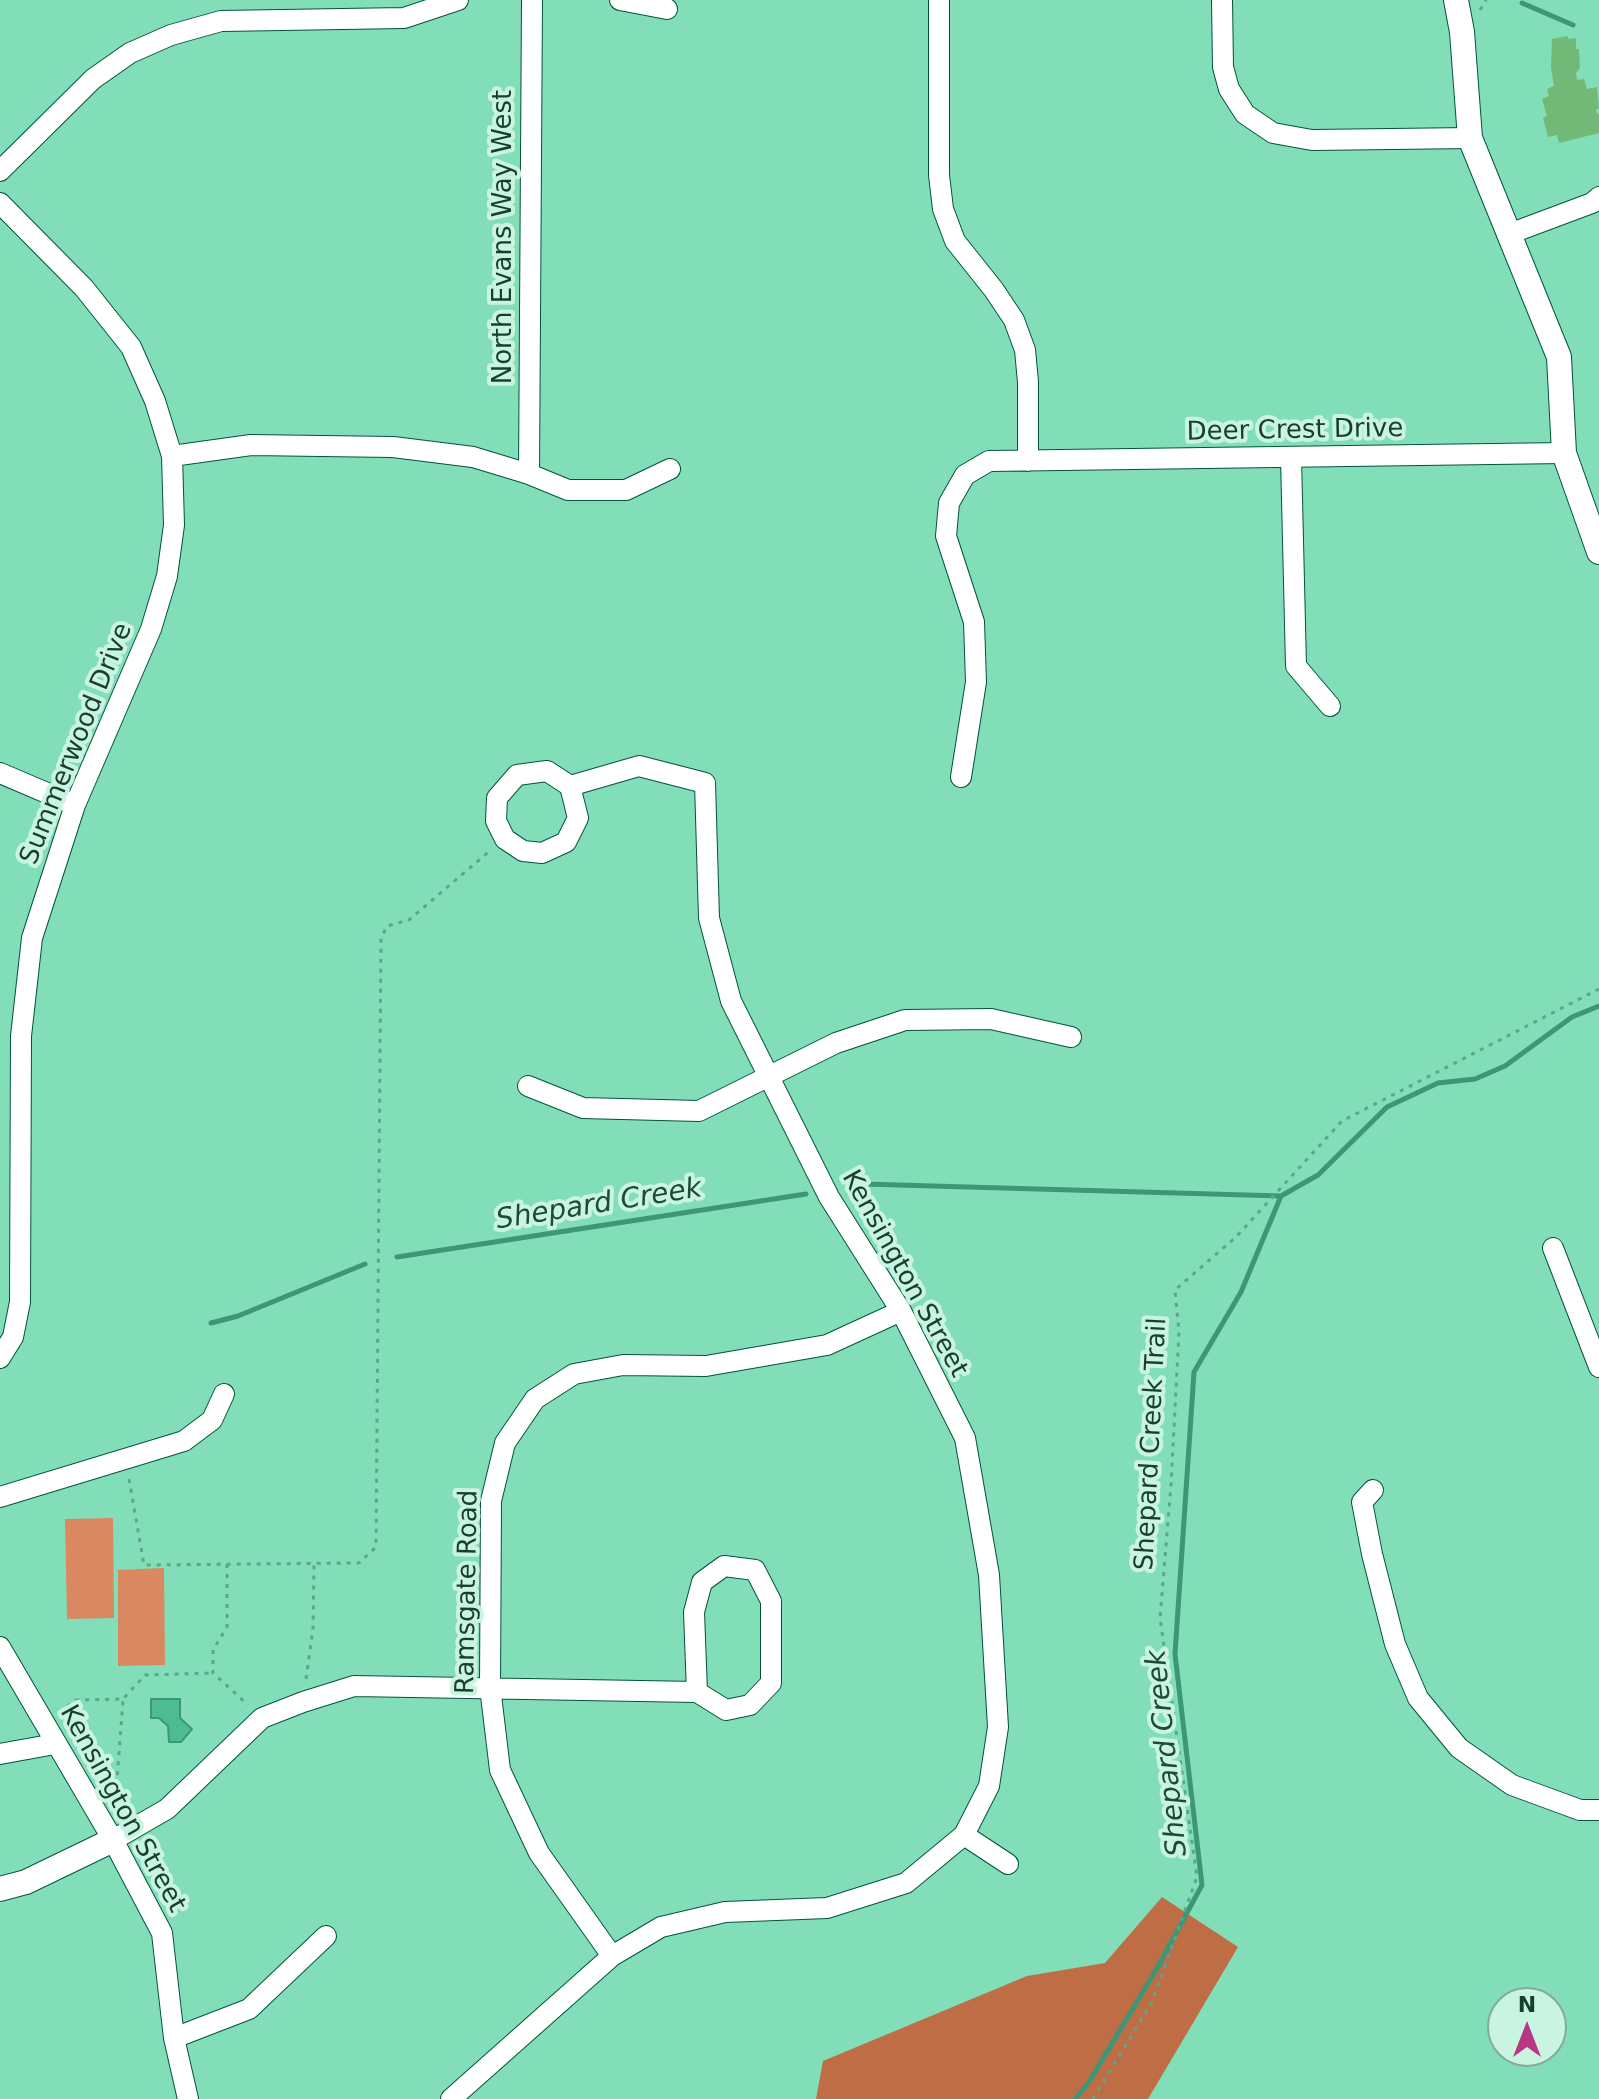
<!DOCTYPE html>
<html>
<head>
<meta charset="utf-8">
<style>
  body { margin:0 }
  #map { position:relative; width:1599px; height:2099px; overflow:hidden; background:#82deb8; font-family:"DejaVu Sans",sans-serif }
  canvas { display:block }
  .north { position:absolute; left:1487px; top:1987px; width:80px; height:80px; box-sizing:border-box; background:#c9f4e1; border:2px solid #82ab9a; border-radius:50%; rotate:0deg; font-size:22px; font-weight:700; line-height:32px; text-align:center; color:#173e30 }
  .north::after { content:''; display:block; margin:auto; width:28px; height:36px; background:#b53786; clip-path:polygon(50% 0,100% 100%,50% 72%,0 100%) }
</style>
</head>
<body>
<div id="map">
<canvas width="1599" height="2099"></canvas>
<div class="north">N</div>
</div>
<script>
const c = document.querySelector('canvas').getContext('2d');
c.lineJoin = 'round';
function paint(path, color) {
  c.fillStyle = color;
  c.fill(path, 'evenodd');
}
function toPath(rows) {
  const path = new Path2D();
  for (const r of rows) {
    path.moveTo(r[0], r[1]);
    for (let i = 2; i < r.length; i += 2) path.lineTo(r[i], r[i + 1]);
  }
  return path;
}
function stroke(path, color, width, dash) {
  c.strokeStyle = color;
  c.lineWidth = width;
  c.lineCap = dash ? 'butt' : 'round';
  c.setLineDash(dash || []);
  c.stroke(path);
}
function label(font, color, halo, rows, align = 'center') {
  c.font = font + ' "DejaVu Sans",sans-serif';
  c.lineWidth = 8;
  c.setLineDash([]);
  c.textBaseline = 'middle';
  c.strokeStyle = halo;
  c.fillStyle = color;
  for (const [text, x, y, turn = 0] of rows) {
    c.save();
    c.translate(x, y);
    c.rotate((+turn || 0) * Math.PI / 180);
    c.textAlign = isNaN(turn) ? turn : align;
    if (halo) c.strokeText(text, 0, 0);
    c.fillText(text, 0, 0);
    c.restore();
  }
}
paint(toPath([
  [113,1518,114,1618,67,1619,65,1519],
  [164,1568,165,1665,118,1666,118,1570]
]), '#da8861');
paint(toPath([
  [1162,1897,1238,1947,1148,2099,816,2099,823,2061,1027,1976,1105,1963]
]), '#bf6d45');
const water = toPath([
  [151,1699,180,1699,180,1718,192,1729,181,1742,169,1742,168,1726,159,1718,151,1718,151,1699]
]);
paint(water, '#4dbc93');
stroke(water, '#3d9675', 2);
stroke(toPath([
  [1522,3,1573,25],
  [863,1184,1281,1196,1318,1175,1387,1107,1438,1083,1475,1079,1505,1066,1572,1017,1599,1006],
  [397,1257,806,1194],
  [211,1323,238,1316,365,1264],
  [1075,2099,1089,2082,1156,1970,1202,1885,1175,1654,1194,1372,1241,1292,1281,1196]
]), '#3d9675', 5);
paint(toPath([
  [1568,36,1568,39,1576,38,1576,49,1579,49,1580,68,1576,73,1577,80,1584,79,1587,89,1597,87,1599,109,1596,109,1597,114,1599,114,1599,133,1559,143,1557,135,1548,137,1543,118,1547,116,1542,99,1549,96,1547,89,1554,86,1551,68,1552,39]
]), '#72b977');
const minor = toPath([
  [620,0,667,9],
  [939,0,939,175,943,209,955,241,994,290,1014,320,1025,350,1028,382,1028,461],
  [1222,0,1223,67,1229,89,1245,114,1273,133,1312,140,1470,138],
  [0,171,93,79,130,53,171,35,221,21,404,18,458,0],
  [0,203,84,288,131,347,155,401,172,456,174,525,167,576,151,629,75,805,32,938,21,1036,20,1302,13,1337,0,1358],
  [1509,234,1592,203,1599,197],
  [172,456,251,445,393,447,473,457,529,474,568,490,626,490,670,469],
  [1291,457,1296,666,1330,706],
  [529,474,532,0],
  [0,773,75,805],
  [961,777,976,682,974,622,946,536,949,503,965,475,989,461,1564,453],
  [528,1086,583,1108,699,1111,836,1043,905,1020,991,1019,1071,1037],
  [1553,1248,1599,1367],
  [1373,1490,1362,1502,1372,1554,1395,1644,1418,1698,1459,1748,1512,1785,1580,1810,1599,1810],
  [0,1497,184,1441,212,1420,224,1394],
  [0,1647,113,1840,162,1933,174,2038,188,2099],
  [0,1754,55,1744],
  [964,1835,1008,1864],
  [113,1840,167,1809,262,1718,303,1702,354,1686,697,1692,726,1710,750,1705,771,1683,771,1601,755,1570,724,1566,702,1582,694,1612,697,1692],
  [612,1956,539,1853,500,1770,490,1687,491,1501,505,1443,535,1399,574,1374,623,1365,706,1366,827,1345,901,1311],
  [174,2038,249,2009,326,1936],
  [451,2099,612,1956,661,1927,725,1912,827,1908,906,1883,964,1835,989,1786,998,1727,989,1575,965,1438,901,1311,829,1197,731,1001,709,918,705,783,639,766,570,786,578,818,566,842,542,853,523,851,505,839,496,821,497,798,517,775,547,771,570,786]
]);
const tertiary = toPath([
  [1456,0,1462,32,1470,138,1559,357,1564,453,1599,552],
  [0,1889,26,1882,113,1840]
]);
stroke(minor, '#00543c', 22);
stroke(tertiary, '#00543c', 26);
stroke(toPath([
  [1480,10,1486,0],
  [129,1479,144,1565,359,1563,376,1547,381,938,387,926,409,920,492,849],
  [227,1564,227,1627,213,1650,213,1673,248,1705],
  [306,1679,313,1629,314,1564],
  [59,1712,76,1700,123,1699,145,1675,213,1673],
  [115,1805,123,1701],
  [1093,2099,1152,2002,1197,1877,1160,1618,1171,1485,1179,1332,1175,1290,1236,1237,1342,1121,1599,989]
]), '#5da789', 3, [4, 6]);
stroke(minor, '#fff', 20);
stroke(tertiary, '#fff', 24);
label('26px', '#173e30', '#c9f4e1', [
  ["North Evans Way West",504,237,-90],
  ["Deer Crest Drive",1295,431,-1],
  ["Summerwood Drive",77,744,-68],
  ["Kensington Street",904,1274,61],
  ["Shepard Creek Trail",1152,1444,-87],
  ["Ramsgate Road",468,1592,-89],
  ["Kensington Street",122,1809,61]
]);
label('italic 28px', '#1c4b39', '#c9f4e1', [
  ["Shepard Creek",599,1205,-9],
  ["Shepard Creek",1168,1753,-96]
]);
</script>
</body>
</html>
